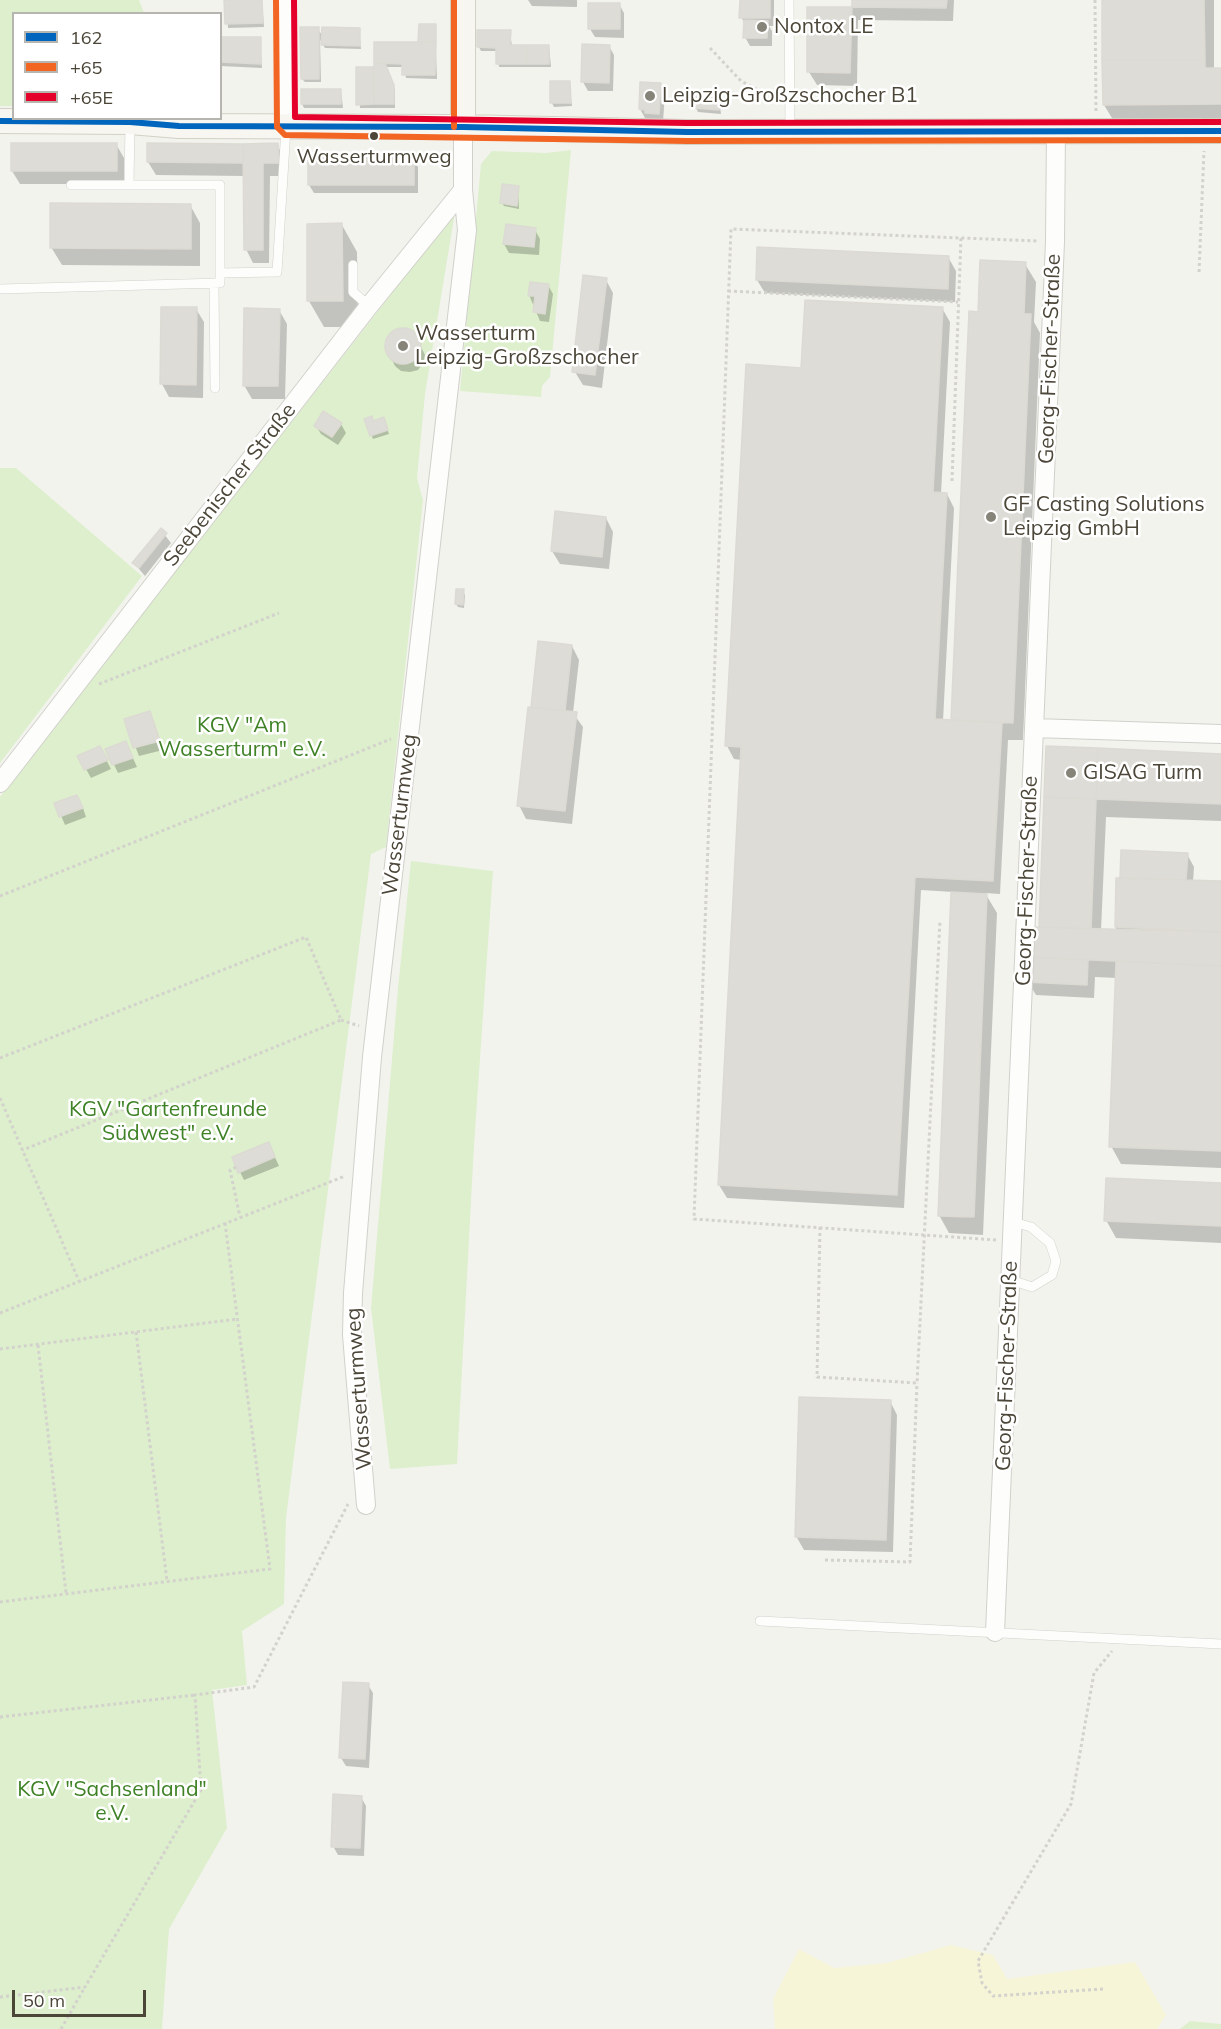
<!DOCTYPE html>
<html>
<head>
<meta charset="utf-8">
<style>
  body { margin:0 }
  #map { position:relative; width:1221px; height:2029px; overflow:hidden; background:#f3f3ee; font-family:Mulish,sans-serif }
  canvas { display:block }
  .legend { position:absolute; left:12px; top:12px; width:210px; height:108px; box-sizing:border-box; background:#fff; border:2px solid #b7b5af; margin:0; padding:8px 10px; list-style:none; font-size:18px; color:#4b4638 }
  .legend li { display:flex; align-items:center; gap:12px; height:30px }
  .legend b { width:30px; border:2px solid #b7b5af }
  .scale { position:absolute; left:12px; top:1990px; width:134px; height:27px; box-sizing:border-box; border:3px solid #4b4638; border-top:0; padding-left:8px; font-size:18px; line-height:21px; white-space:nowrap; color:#4b4638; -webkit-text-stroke:4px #fff; paint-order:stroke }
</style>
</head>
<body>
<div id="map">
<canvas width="1221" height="2029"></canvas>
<ul class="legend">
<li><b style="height:8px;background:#0065bd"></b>162</li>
<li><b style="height:8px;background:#f26522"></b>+65</li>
<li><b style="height:8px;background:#e4002b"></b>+65E</li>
</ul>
<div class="scale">50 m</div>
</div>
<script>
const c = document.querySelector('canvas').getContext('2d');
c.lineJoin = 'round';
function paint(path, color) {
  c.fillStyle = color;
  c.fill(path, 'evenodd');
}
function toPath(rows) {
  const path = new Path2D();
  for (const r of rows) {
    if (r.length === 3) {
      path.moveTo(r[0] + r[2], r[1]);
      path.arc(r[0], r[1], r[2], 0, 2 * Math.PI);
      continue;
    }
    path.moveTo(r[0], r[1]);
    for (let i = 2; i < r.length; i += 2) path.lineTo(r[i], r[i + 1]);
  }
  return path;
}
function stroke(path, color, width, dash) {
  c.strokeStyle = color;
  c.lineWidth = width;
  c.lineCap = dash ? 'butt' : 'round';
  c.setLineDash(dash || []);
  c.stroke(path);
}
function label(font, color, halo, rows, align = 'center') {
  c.font = font + ' Mulish,sans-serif';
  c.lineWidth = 5;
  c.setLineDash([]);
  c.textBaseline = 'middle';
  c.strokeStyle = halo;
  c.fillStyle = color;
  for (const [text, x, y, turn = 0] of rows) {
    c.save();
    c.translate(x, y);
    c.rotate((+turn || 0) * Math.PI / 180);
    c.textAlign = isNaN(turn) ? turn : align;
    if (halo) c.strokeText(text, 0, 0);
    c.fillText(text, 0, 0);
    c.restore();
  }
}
paint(toPath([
  [0,0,139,0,144,13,14,14,13,106,0,106],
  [571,150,550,377,542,386,541,397,460,391,481,164,492,151,546,153],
  [455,212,425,394,417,478,423,500,386,847,371,854,286,1518,284,1604,242,1631,247,1685,212,1690,227,1828,169,1929,162,2029,0,2029,0,797],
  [0,468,16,468,142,576,0,763],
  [411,861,493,871,474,1145,457,1464,390,1469,371,1308,398,988],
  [1190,2021,1221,2024,1221,2029,1180,2029]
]), '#ddefcc');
paint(toPath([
  [951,1945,993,1955,1007,1979,1135,1962,1166,2015,1157,2029,775,2029,773,1999,799,1949,834,1968,887,1963]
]), '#f7f5d7');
paint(toPath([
  [226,0,262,0,264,27,228,28],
  [528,0,577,0,577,7,532,6],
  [741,0,774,0,774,26,769,26,772,31,772,46,750,46,745,37,745,24,741,17],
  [853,0,954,0,953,21,858,20,857,86,817,85,809,72,808,8,853,8],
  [1104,0,1214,0,1214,70,1221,70,1221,122,1115,123,1104,105],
  [619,4,624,13,624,38,595,37,590,29],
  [435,25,437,79,406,78,404,67,386,67,395,90,395,108,360,108,357,69,375,68,420,43],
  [318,29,323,37,359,29,361,49,325,48,320,40,321,82,305,82,302,79],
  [510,32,512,46,549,46,551,67,499,67,497,51,481,51,479,47],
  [220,39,260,39,262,68,220,66],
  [609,46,614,55,613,91,588,91,583,82],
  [569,82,572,106,554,107,552,103],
  [660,85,665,93,663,122,652,121,645,118,640,109],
  [341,90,343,108,304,108,302,104],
  [719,100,721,114,698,112,696,108],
  [116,144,124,158,124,184,20,184,12,171],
  [149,145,277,145,285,158,285,176,270,176,269,263,253,263,246,249,245,176,156,175,148,162],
  [413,159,418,167,418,193,314,193,309,185],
  [518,187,519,209,504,206,502,203],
  [190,205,200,223,200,266,62,265,51,247],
  [342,225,357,252,358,327,324,327,309,301],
  [507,226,535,230,540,239,539,255,509,253,504,244],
  [948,257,956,271,955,302,765,293,757,280],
  [1025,264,1036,282,1034,322,1040,333,1023,740,1008,740,1000,894,985,893,997,913,983,1235,949,1233,939,1215,953,892,921,890,904,1208,727,1198,719,1185,742,760,734,759,727,746,802,369,942,308,950,322,941,494,947,494,954,508,943,721,954,722,979,313],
  [606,280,613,293,602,388,583,385,575,372],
  [548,285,553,294,549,322,540,321,529,295],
  [196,309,204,322,203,398,169,397,162,384],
  [279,310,287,324,285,399,252,399,244,385],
  [401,330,409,331,416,337,425,355,423,363,418,370,410,372,401,371,395,366,386,348,387,340,393,333],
  [366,420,385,423,389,434,373,439],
  [341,424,346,433,338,445,321,434,316,426],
  [606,518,613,532,609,569,560,564,552,551],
  [161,530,171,543,145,576,134,563],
  [463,591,465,595,464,608,458,607,456,604],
  [540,643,572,646,579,660,573,713,583,727,572,824,526,819,519,805],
  [149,713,163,750,139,756,125,720],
  [126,743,137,767,118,773,107,750],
  [100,748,111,769,91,778,86,769],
  [1047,748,1221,755,1221,821,1106,817,1101,931,1113,932,1114,929,1116,929,1118,879,1121,879,1122,852,1187,854,1194,867,1193,882,1221,883,1221,1168,1121,1164,1111,1146,1117,978,1095,977,1094,998,1036,995,1028,982,1029,957,1040,929],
  [56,804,82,805,86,817,65,825],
  [273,1153,279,1166,244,1180,240,1172],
  [1221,1185,1221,1243,1116,1238,1106,1220],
  [890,1401,897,1415,893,1552,804,1550,796,1536],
  [368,1685,373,1693,369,1768,346,1766,341,1758],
  [361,1797,366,1806,364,1856,338,1855,333,1846]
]), '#0003');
const building = toPath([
  [224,0,262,0,263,23,225,24,224,0],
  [740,0,770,0,770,18,739,18,740,0],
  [852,0,947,0,946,8,852,7,852,0],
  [1102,0,1204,0,1205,60,1102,60,1102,0],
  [588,3,620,3,620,29,588,29,588,3],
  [807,7,852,7,850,73,807,72,807,7],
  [744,20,768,21,767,38,743,38,744,20],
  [419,24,436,24,436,42,418,42,419,24],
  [300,27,319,27,319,79,301,79,300,27],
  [322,27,360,28,360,46,321,45,322,27],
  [477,30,511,30,510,45,527,45,527,64,496,64,496,48,477,47,477,30],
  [220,37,261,37,261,64,220,62,220,37],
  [374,42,436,42,435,75,402,75,402,64,374,63,374,42],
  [582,44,610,45,609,83,581,82,582,44],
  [527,45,549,45,549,64,527,64,527,45],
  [1102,60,1205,60,1205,68,1221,68,1221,104,1103,105,1102,60],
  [374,63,385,63,394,85,394,104,374,104,374,63],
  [356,67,373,67,374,104,356,105,356,67],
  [550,81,570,81,571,103,550,103,550,81],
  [640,82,661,83,659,114,645,113,645,110,639,109,640,82],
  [301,89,341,89,341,104,301,104,301,89],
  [695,97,720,98,719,110,694,108,695,97],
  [11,143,117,143,117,171,11,171,11,143],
  [147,143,243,144,243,163,147,162,147,143],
  [278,143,279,163,263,163,263,250,244,250,243,144,278,143],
  [414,157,414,185,308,185,308,158,414,157],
  [502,184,519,186,517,206,500,203,502,184],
  [50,203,191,204,191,249,50,248,50,203],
  [342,223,343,301,307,301,307,224,342,223],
  [506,224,536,228,534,247,503,244,506,224],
  [757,247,949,256,948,289,756,280,757,247],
  [980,260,1026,262,1024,314,1031,314,1013,723,951,720,969,311,978,312,980,260],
  [583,275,607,278,595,375,572,372,583,275],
  [530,282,549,284,545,314,533,312,535,296,528,296,530,282],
  [805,300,943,307,933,492,947,493,935,719,1002,723,993,881,915,877,897,1195,718,1185,741,747,725,746,746,364,801,368,805,300],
  [161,307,197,307,196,385,160,384,161,307],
  [244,308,280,309,278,386,243,386,244,308],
  [403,346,18],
  [323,411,342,423,332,437,314,426,323,411],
  [372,416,373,421,384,417,388,430,370,436,364,419,372,416],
  [555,511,606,517,602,557,551,551,555,511],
  [161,528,167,533,139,568,132,563,161,528],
  [456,589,464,589,463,605,455,604,456,589],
  [538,641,572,645,565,711,531,707,538,641],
  [528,707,577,712,565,811,517,806,528,707],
  [150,711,160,741,133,748,124,719,150,711],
  [126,741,133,758,112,765,105,749,126,741],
  [100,746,108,760,84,770,77,756,100,746],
  [1046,746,1098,748,1096,799,1044,797,1046,746],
  [1098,748,1221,754,1221,804,1096,799,1098,748],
  [77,795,83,808,59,817,54,803,77,795],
  [1044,797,1096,799,1091,929,1039,927,1044,797],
  [1121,850,1188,853,1186,880,1120,878,1121,850],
  [1116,878,1221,881,1221,932,1115,927,1116,878],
  [951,892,987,894,974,1217,938,1216,951,892],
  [1030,927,1221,932,1221,966,1027,957,1030,927],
  [1027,957,1088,960,1087,985,1026,982,1027,957],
  [1116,961,1221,966,1221,1151,1109,1147,1116,961],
  [269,1142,275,1157,238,1173,232,1157,269,1142],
  [1106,1178,1221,1183,1221,1226,1104,1221,1106,1178],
  [799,1397,891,1400,886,1540,795,1537,799,1397],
  [343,1682,369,1683,365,1759,339,1758,343,1682],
  [333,1794,362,1796,360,1848,331,1847,333,1794]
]);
paint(building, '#dddcd6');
stroke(building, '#dcdad3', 1.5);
const lane = toPath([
  [789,0,790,130],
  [129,185,130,124],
  [353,265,353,292,369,306],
  [220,273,277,272,286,128],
  [214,283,215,388],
  [0,289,220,283,220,185,71,185],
  [1011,1280,1032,1287,1052,1275,1056,1261,1050,1243,1031,1227,1013,1222],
  [760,1621,1221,1644]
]);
const street = toPath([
  [285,0,286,126],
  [1034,728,1221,734],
  [0,783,369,306,463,190],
  [366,1505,352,1335,353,1293,372,1057,467,230,463,190,463,127],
  [995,1632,1055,242,1056,130]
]);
const secondary = toPath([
  [463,0,463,127],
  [0,121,130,122,179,126,463,127,687,132,1221,131]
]);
stroke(lane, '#d1d0cb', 10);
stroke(street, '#d1d0cb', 20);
stroke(secondary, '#d3d1c4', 26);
stroke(toPath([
  [1095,0,1096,112],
  [710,48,741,81,777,100],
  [1199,272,1204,151],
  [728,291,958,302],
  [952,481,961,238],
  [99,684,279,613],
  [0,896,391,739],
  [341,1020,359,1026],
  [0,1058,306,937,341,1020,23,1150],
  [0,1098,79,1281],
  [236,1167,230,1170,240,1217],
  [820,1227,817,1377,917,1383,940,920],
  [996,1240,694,1219,731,229,1038,241],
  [0,1313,345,1176],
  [136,1332,167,1581],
  [38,1345,66,1593],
  [0,1349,238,1319],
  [825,1560,910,1562,917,1383],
  [0,1602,270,1569,225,1223],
  [0,1717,195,1695],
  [1103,1989,993,1996,982,1983,978,1961,1071,1804,1094,1673,1112,1651],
  [0,1997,85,1987,201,1790,195,1695,254,1687,348,1504],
  [61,2029,85,1987]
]), '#d3d2cc', 3, [3, 3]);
stroke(lane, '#fdfdfc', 9);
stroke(street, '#fdfdfc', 18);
stroke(secondary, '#f7f6f1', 24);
stroke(toPath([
  [0,121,130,122,179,126,463,127,687,132,1221,131]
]), '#0065bd', 6);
stroke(toPath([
  [276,0,277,127,285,135,687,141,1221,140],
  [454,0,454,127]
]), '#f26522', 6);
stroke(toPath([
  [294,0,295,117,687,123,1221,122]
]), '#e4002b', 6);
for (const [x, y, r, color] of [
  [762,27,6,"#868378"],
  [650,96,6,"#868378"],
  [374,136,5,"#4b4638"],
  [403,346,6,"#868378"],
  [991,517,6,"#868378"],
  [1071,773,6,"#868378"]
]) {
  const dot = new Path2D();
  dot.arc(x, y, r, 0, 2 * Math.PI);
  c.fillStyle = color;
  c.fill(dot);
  stroke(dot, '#fff', 2);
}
label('20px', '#4b4638', '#fff', [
  ["Wasserturmweg",374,157]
]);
label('21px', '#4b4638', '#fff', [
  ["Nontox LE",774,27],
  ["Leipzig-Großzschocher B1",662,96],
  ["Wasserturm",415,334],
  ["Leipzig-Großzschocher",415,358],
  ["GF Casting Solutions",1003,505],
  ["Leipzig GmbH",1003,529],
  ["GISAG Turm",1083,773]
], 'left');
label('21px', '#4b4638', '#fff', [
  ["Georg-Fischer-Straße",1050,359,-88],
  ["Seebenischer Straße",230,485,-52],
  ["Wasserturmweg",400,815,-83],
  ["Georg-Fischer-Straße",1027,881,-88],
  ["Georg-Fischer-Straße",1007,1366,-88],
  ["Wasserturmweg",359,1389,-94]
]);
label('21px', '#3f8226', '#fff', [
  ["KGV \"Am",242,726],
  ["Wasserturm\" e.V.",242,750],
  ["KGV \"Gartenfreunde",168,1110],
  ["Südwest\" e.V.",168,1134],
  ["KGV \"Sachsenland\"",112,1790],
  ["e.V.",112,1814]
]);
</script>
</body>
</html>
